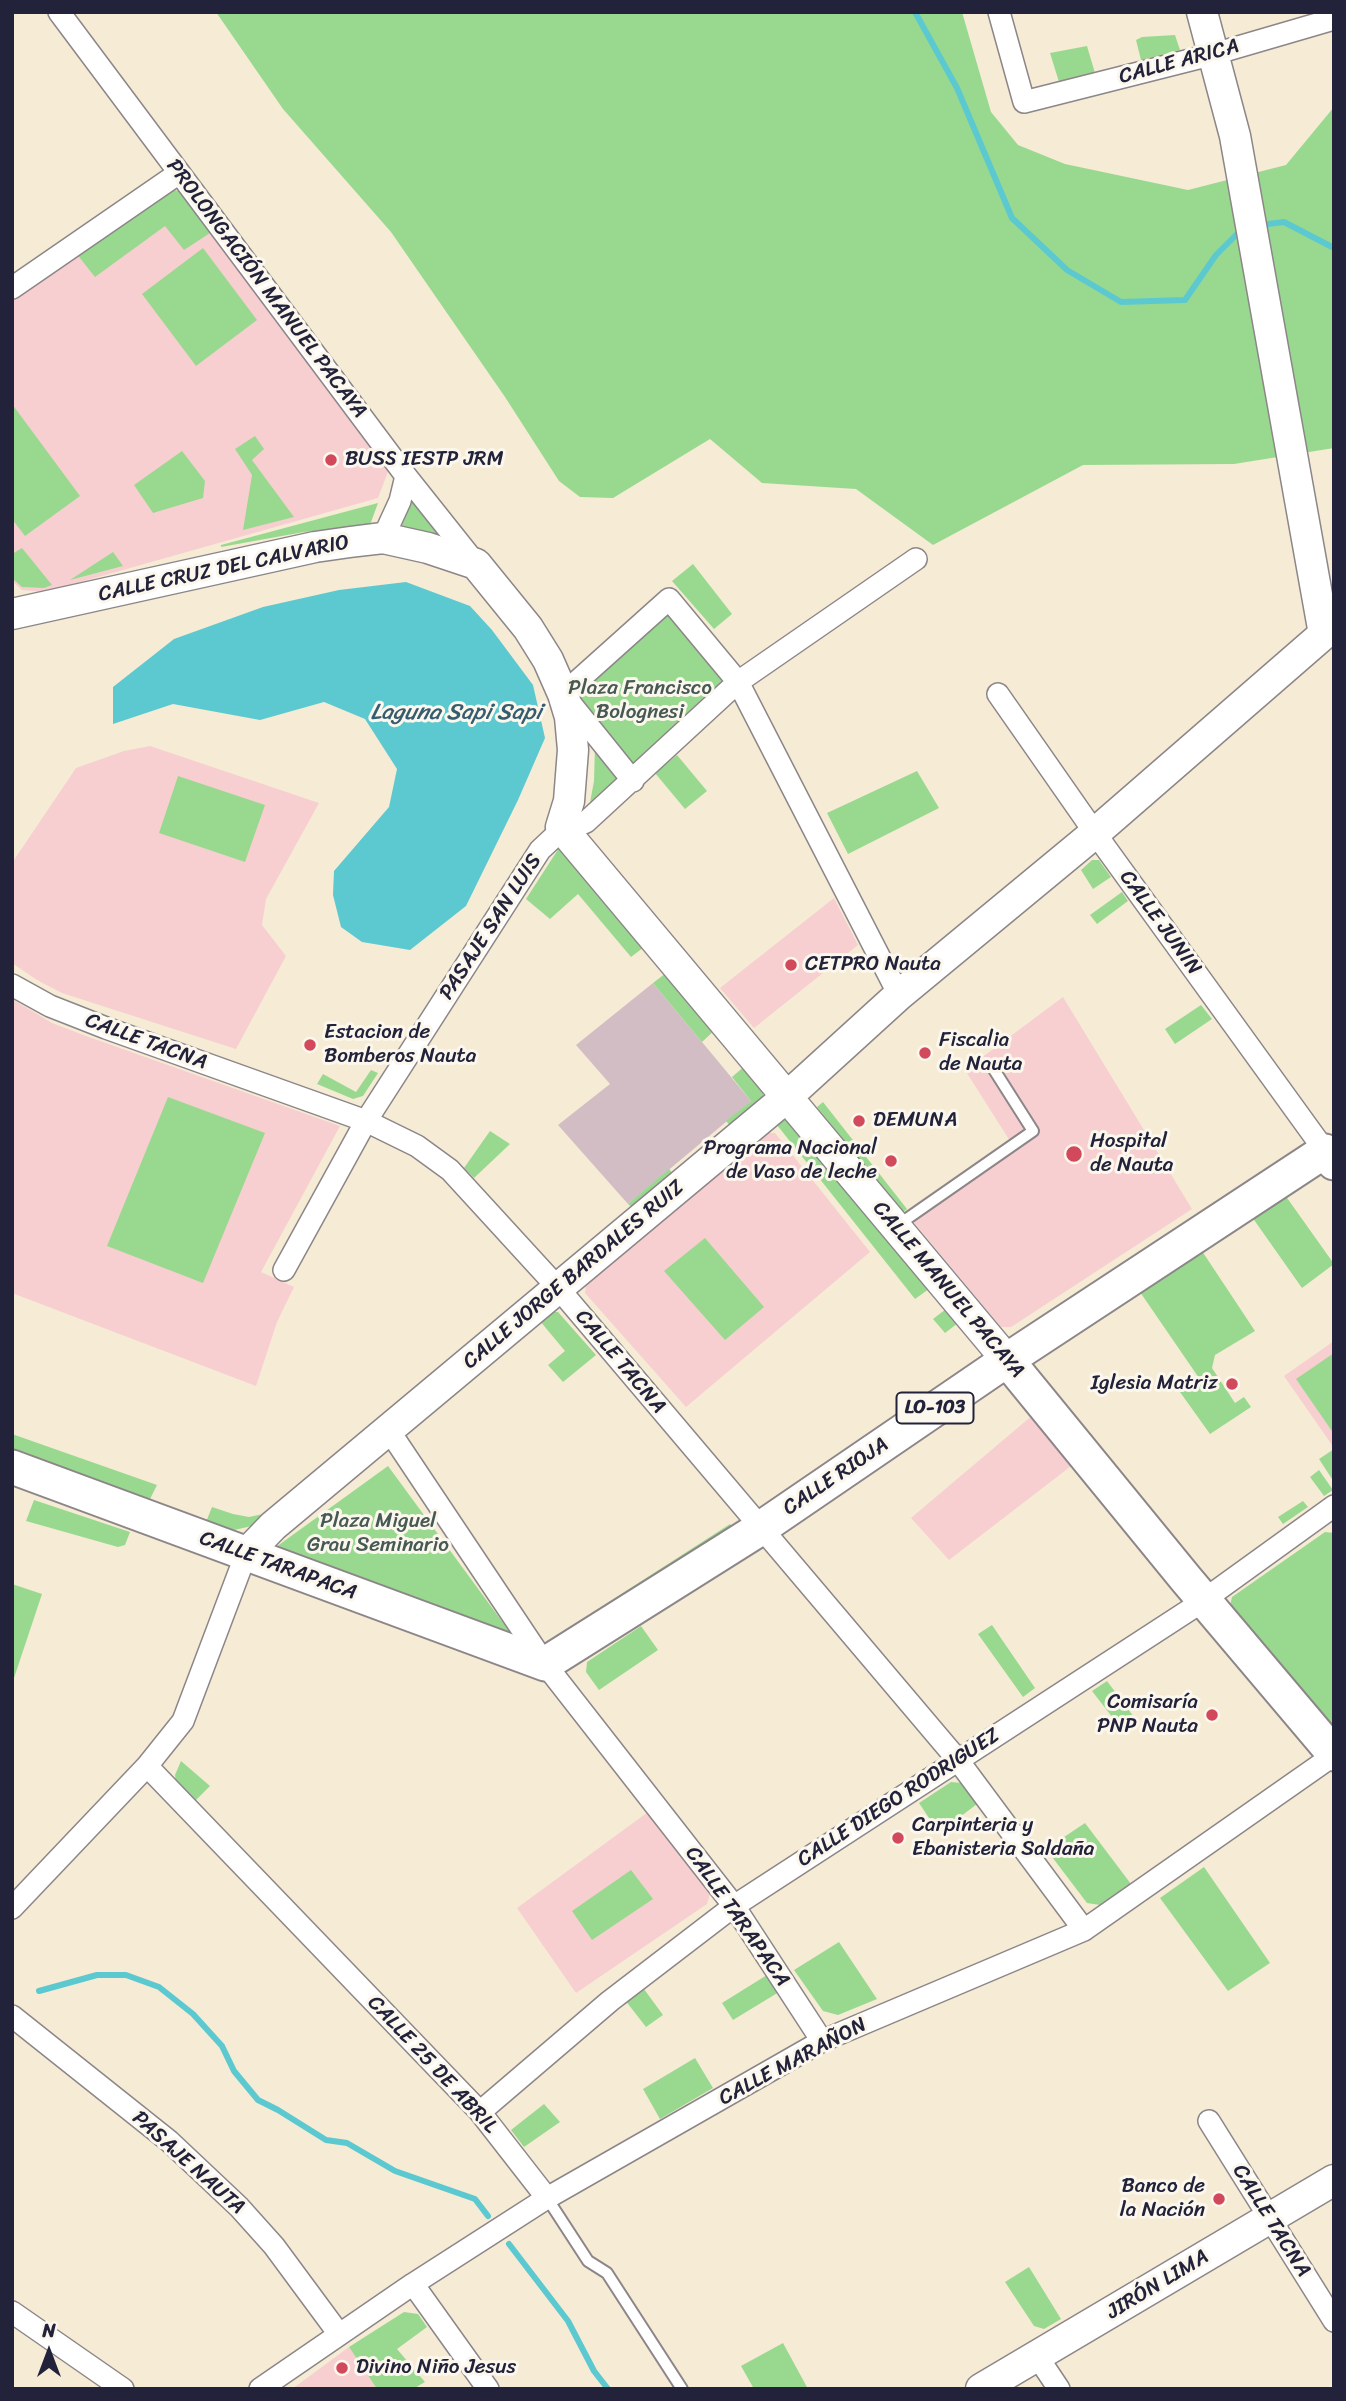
<!DOCTYPE html>
<html>
<head>
<meta charset="utf-8">
<style>
  body { margin:0 }
  #map { position:relative; width:1346px; height:2401px; overflow:hidden; background:#f6ebd5; font-family:Sriracha,sans-serif }
  canvas { display:block }
  .frame { position:absolute; inset:0; border:14px solid #22223b; pointer-events:none }
  .north { position:absolute; left:14px; top:2317px; width:70px; height:70px; -webkit-text-stroke:5px #fbf7ec; paint-order:stroke; rotate:0deg; font-size:19px; font-weight:700; line-height:28px; text-align:center; color:#22223b }
  .north::after { content:''; display:block; margin:auto; width:24px; height:32px; background:#22223b; clip-path:polygon(50% 0,100% 100%,50% 72%,0 100%) }
</style>
</head>
<body>
<div id="map">
<canvas width="1346" height="2401"></canvas>
<div class="frame"></div>
<div class="north">N</div>
</div>
<script>
const c = document.querySelector('canvas').getContext('2d');
c.lineJoin = 'round';
function paint(path, color) {
  c.fillStyle = color;
  c.fill(path, 'evenodd');
}
function toPath(rows) {
  const path = new Path2D();
  for (const r of rows) {
    path.moveTo(r[0], r[1]);
    for (let i = 2; i < r.length; i += 2) path.lineTo(r[i], r[i + 1]);
  }
  return path;
}
function stroke(path, color, width, dash) {
  c.strokeStyle = color;
  c.lineWidth = width;
  c.lineCap = dash ? 'butt' : 'round';
  c.setLineDash(dash || []);
  c.stroke(path);
}
function label(font, color, halo, rows, align = 'center') {
  c.font = font + ' Sriracha,sans-serif';
  c.lineWidth = 6;
  c.setLineDash([]);
  c.textBaseline = 'middle';
  c.strokeStyle = halo;
  c.fillStyle = color;
  for (const [text, x, y, turn = 0] of rows) {
    c.save();
    c.translate(x, y);
    c.rotate((+turn || 0) * Math.PI / 180);
    c.textAlign = isNaN(turn) ? turn : align;
    if (halo) c.strokeText(text, 0, 0);
    c.fillText(text, 0, 0);
    c.restore();
  }
}
paint(toPath([
  [179,191,389,469,378,498,45,592,22,590,12,581,12,298],
  [150,746,319,803,266,899,262,925,286,956,236,1049,62,993,37,980,12,963,12,863,76,768,124,751],
  [834,898,858,945,754,1028,720,988],
  [1063,997,1192,1209,1011,1327,1001,1327,906,1213,1010,1141,965,1070],
  [12,999,52,1023,86,1036,340,1126,261,1272,294,1287,277,1322,256,1386,12,1293],
  [769,1133,775,1133,870,1252,686,1407,585,1293,586,1285],
  [1334,1341,1334,1448,1284,1376],
  [1034,1414,1075,1463,949,1560,911,1518],
  [648,1812,710,1894,707,1904,576,1993,517,1908],
  [349,2347,377,2389,292,2389]
]), '#f7cfd0');
paint(toPath([
  [653,983,751,1101,628,1204,558,1125,610,1084,576,1045]
]), '#d2bdc5');
paint(toPath([
  [216,12,962,12,991,112,1018,145,1065,164,1188,190,1286,165,1334,107,1334,448,1234,464,1083,465,933,545,856,489,762,483,710,439,613,498,580,497,559,481,505,397,391,232,283,109],
  [1175,35,1180,50,1141,60,1136,40,1142,37],
  [1087,46,1095,73,1059,82,1050,53],
  [169,189,179,191,210,233,184,250,165,226,95,277,76,253],
  [203,248,257,320,196,366,142,294],
  [12,404,80,496,25,536,12,519],
  [255,436,264,449,252,460,294,517,243,530,252,475,235,449],
  [182,451,205,481,203,498,153,513,134,485],
  [413,497,449,541,401,528],
  [378,503,370,525,304,532,221,547,221,545],
  [22,548,52,585,44,588,22,587,12,578,12,554],
  [113,552,123,566,70,580],
  [693,564,732,614,714,629,672,581],
  [670,612,732,679,636,771,572,698],
  [595,746,624,781,589,808,594,781],
  [677,755,707,791,685,809,655,773],
  [917,771,939,808,848,854,827,813],
  [178,776,265,805,245,862,159,833],
  [559,848,573,848,652,941,631,957,578,894,550,919,526,899],
  [1092,860,1099,860,1111,877,1093,889,1081,870],
  [1122,892,1128,901,1097,924,1090,915],
  [670,970,717,1028,702,1042,653,983],
  [1201,1005,1212,1019,1175,1044,1165,1029],
  [747,1064,764,1089,762,1102,733,1129,726,1121,751,1101,732,1077],
  [371,1070,378,1073,363,1096,353,1099,317,1084,323,1074,356,1092],
  [168,1097,265,1133,203,1283,107,1246],
  [823,1102,907,1209,902,1213,817,1107],
  [788,1115,929,1289,915,1299,777,1125],
  [490,1131,510,1144,474,1178,464,1168],
  [669,1169,676,1177,635,1210,628,1204],
  [1285,1195,1334,1264,1302,1288,1252,1217],
  [705,1238,764,1307,725,1340,664,1271],
  [1202,1251,1255,1331,1215,1355,1212,1368,1235,1403,1244,1397,1251,1407,1210,1434,1180,1392,1199,1378,1140,1292],
  [946,1309,958,1323,945,1333,933,1319],
  [550,1312,558,1312,596,1355,563,1382,548,1365,565,1351,540,1321],
  [1334,1353,1334,1434,1296,1379],
  [12,1434,157,1485,150,1499,12,1451],
  [1334,1449,1334,1482,1319,1459],
  [388,1466,512,1635,509,1638,276,1547],
  [1319,1470,1333,1490,1324,1496,1310,1477],
  [34,1500,130,1532,125,1545,118,1547,26,1521],
  [1303,1501,1308,1507,1283,1524,1278,1517],
  [212,1507,233,1514,249,1517,263,1514,252,1526,234,1530,206,1522],
  [730,1524,734,1530,574,1632,570,1627],
  [1325,1532,1334,1533,1334,1736,1229,1610,1232,1597],
  [12,1584,42,1594,12,1684],
  [992,1625,1035,1688,1023,1697,978,1634],
  [641,1626,658,1650,599,1690,586,1672,587,1662],
  [1107,1681,1137,1721,1123,1731,1092,1691],
  [181,1761,210,1786,194,1802,176,1783,175,1775],
  [951,1782,962,1783,977,1804,939,1833,919,1803],
  [1085,1823,1131,1884,1100,1905,1087,1903,1046,1849],
  [1204,1867,1270,1963,1228,1991,1160,1898],
  [631,1870,653,1899,592,1940,572,1911],
  [839,1942,877,1999,838,2015,823,2011,794,1970],
  [767,1975,779,1992,733,2020,722,2003],
  [641,1985,663,2015,646,2027,625,2000],
  [695,2058,713,2088,660,2119,643,2089],
  [544,2104,560,2122,524,2147,511,2130],
  [1029,2267,1061,2319,1044,2329,1034,2326,1005,2282],
  [404,2312,418,2314,427,2327,397,2349,425,2382,413,2389,377,2389,349,2347],
  [783,2343,808,2389,754,2389,741,2366]
]), '#99d98f');
paint(toPath([
  [406,582,470,606,492,630,533,685,545,738,518,800,466,906,410,950,362,942,341,927,333,895,334,871,389,807,397,769,365,719,324,702,260,720,173,704,113,724,113,687,174,639,263,607,339,590]
]), '#5cc9d0');
stroke(toPath([
  [915,12,957,88,1012,218,1067,270,1121,302,1185,300,1216,255,1243,228],
  [1260,225,1284,222,1334,248],
  [39,1991,97,1975,126,1975,159,1987,193,2014,222,2046,234,2071,258,2100,278,2110,326,2140,347,2143,395,2171,475,2199,488,2216],
  [509,2244,568,2321,594,2371,608,2389]
]), '#5cc9d0', 6);
const lane = toPath([
  [898,1225,1033,1131,993,1068],
  [547,2198,588,2261,607,2273,682,2389]
]);
const street = toPath([
  [59,12,406,476,476,564],
  [999,12,1024,102,1214,54,1334,19],
  [12,288,179,173],
  [383,538,400,501,406,476],
  [998,694,1095,833,1325,1151],
  [633,781,563,694,669,599,738,682,899,995],
  [12,985,50,1006,106,1028,366,1121,417,1146,450,1170,559,1289,957,1759,1084,1930],
  [284,1270,366,1121,540,850,555,836,586,822,738,682,916,559],
  [388,1429,545,1664,734,1906,822,2041],
  [147,1766,480,2112,547,2198],
  [12,1908,147,1766,183,1721,246,1554],
  [12,2016,169,2141,239,2207,274,2246,339,2334],
  [480,2112,610,2001,734,1906,1194,1607,1334,1506],
  [1209,2121,1334,2321],
  [413,2284,488,2389],
  [12,2312,123,2389],
  [1037,2356,1059,2389],
  [260,2389,413,2284,547,2198,822,2041,1084,1930,1334,1755]
]);
const secondary = toPath([
  [12,614,315,547,350,542,383,538,428,548,476,564,528,628,548,660,563,694,570,717,573,750,569,801,561,827,1007,1360],
  [246,1554,273,1526,788,1096,899,995,1095,833,1324,634,1235,136,1202,12],
  [981,2389,1334,2180]
]);
const primary = toPath([
  [1007,1360,1186,1579,1334,1754],
  [12,1467,545,1664,761,1528,1007,1360,1325,1151,1334,1163]
]);
stroke(lane, '#8c8688', 14);
stroke(street, '#8c8688', 24);
stroke(secondary, '#8c8688', 33);
stroke(primary, '#8c8688', 37);
stroke(lane, '#fff', 10);
stroke(street, '#fff', 21);
stroke(secondary, '#fff', 30);
stroke(primary, '#fff', 33);
for (const [x, y, r, color] of [
  [331,460,7,"#d1495b"],
  [791,965,7,"#d1495b"],
  [310,1045,7,"#d1495b"],
  [925,1053,7,"#d1495b"],
  [859,1121,7,"#d1495b"],
  [1074,1154,9,"#d1495b"],
  [891,1161,7,"#d1495b"],
  [1232,1384,7,"#d1495b"],
  [1212,1715,7,"#d1495b"],
  [898,1838,7,"#d1495b"],
  [1219,2199,7,"#d1495b"],
  [342,2368,7,"#d1495b"]
]) {
  const dot = new Path2D();
  dot.arc(x, y, r, 0, 2 * Math.PI);
  c.fillStyle = color;
  c.fill(dot);
  stroke(dot, '#fbf7ec', 2.5);
}
for (const [x, y, w] of [
  [935,1408,77]
]) {
  const box = new Path2D();
  box.roundRect(x - w / 2, y - 15.5, w, 31, 5);
  c.fillStyle = '#fbf7ec';
  c.fill(box);
  stroke(box, '#22223b', 2);
}
label('bold 19px', '#22223b', null, [
  ["LO-103",935,1408]
]);
label('21px', '#22223b', '#fbf7ec', [
  ["CALLE ARICA",1179,62,-15],
  ["PROLONGACIÓN MANUEL PACAYA",266,289,53],
  ["CALLE CRUZ DEL CALVARIO",224,569,-12],
  ["CALLE JUNIN",1160,923,54],
  ["PASAJE SAN LUIS",491,927,-57],
  ["CALLE TACNA",146,1042,20],
  ["CALLE JORGE BARDALES RUIZ",574,1275,-40],
  ["CALLE MANUEL PACAYA",948,1290,50],
  ["CALLE TACNA",620,1362,50],
  ["CALLE RIOJA",836,1477,-34],
  ["CALLE TARAPACA",278,1566,20],
  ["CALLE DIEGO RODRIGUEZ",899,1798,-33],
  ["CALLE TARAPACA",737,1917,55],
  ["CALLE MARAÑON",793,2062,-28],
  ["CALLE 25 DE ABRIL",432,2065,47],
  ["PASAJE NAUTA",188,2163,42],
  ["CALLE TACNA",1271,2221,58],
  ["JIRÓN LIMA",1158,2285,-31]
]);
label('21px', '#22223b', '#fbf7ec', [
  ["BUSS IESTP JRM",345,460],
  ["CETPRO Nauta",805,965],
  ["Estacion de",324,1033],
  ["Bomberos Nauta",324,1057],
  ["Fiscalia",939,1041],
  ["de Nauta",939,1065],
  ["DEMUNA",873,1121],
  ["Hospital",1090,1142],
  ["de Nauta",1090,1166],
  ["Programa Nacional",877,1149,"right"],
  ["de Vaso de leche",877,1173,"right"],
  ["Iglesia Matriz",1218,1384,"right"],
  ["Comisaría",1198,1703,"right"],
  ["PNP Nauta",1198,1727,"right"],
  ["Carpinteria y",912,1826],
  ["Ebanisteria Saldaña",912,1850],
  ["Banco de",1205,2187,"right"],
  ["la Nación",1205,2211,"right"],
  ["Divino Niño Jesus",356,2368]
], 'left');
label('21px', '#465954', '#fbf7ec', [
  ["Plaza Francisco",640,689],
  ["Bolognesi",640,713],
  ["Plaza Miguel",378,1522],
  ["Grau Seminario",378,1546]
]);
label('italic 23px', '#365c6f', '#fbf7ec', [
  ["Laguna Sapi Sapi",456,713]
]);
</script>
</body>
</html>
